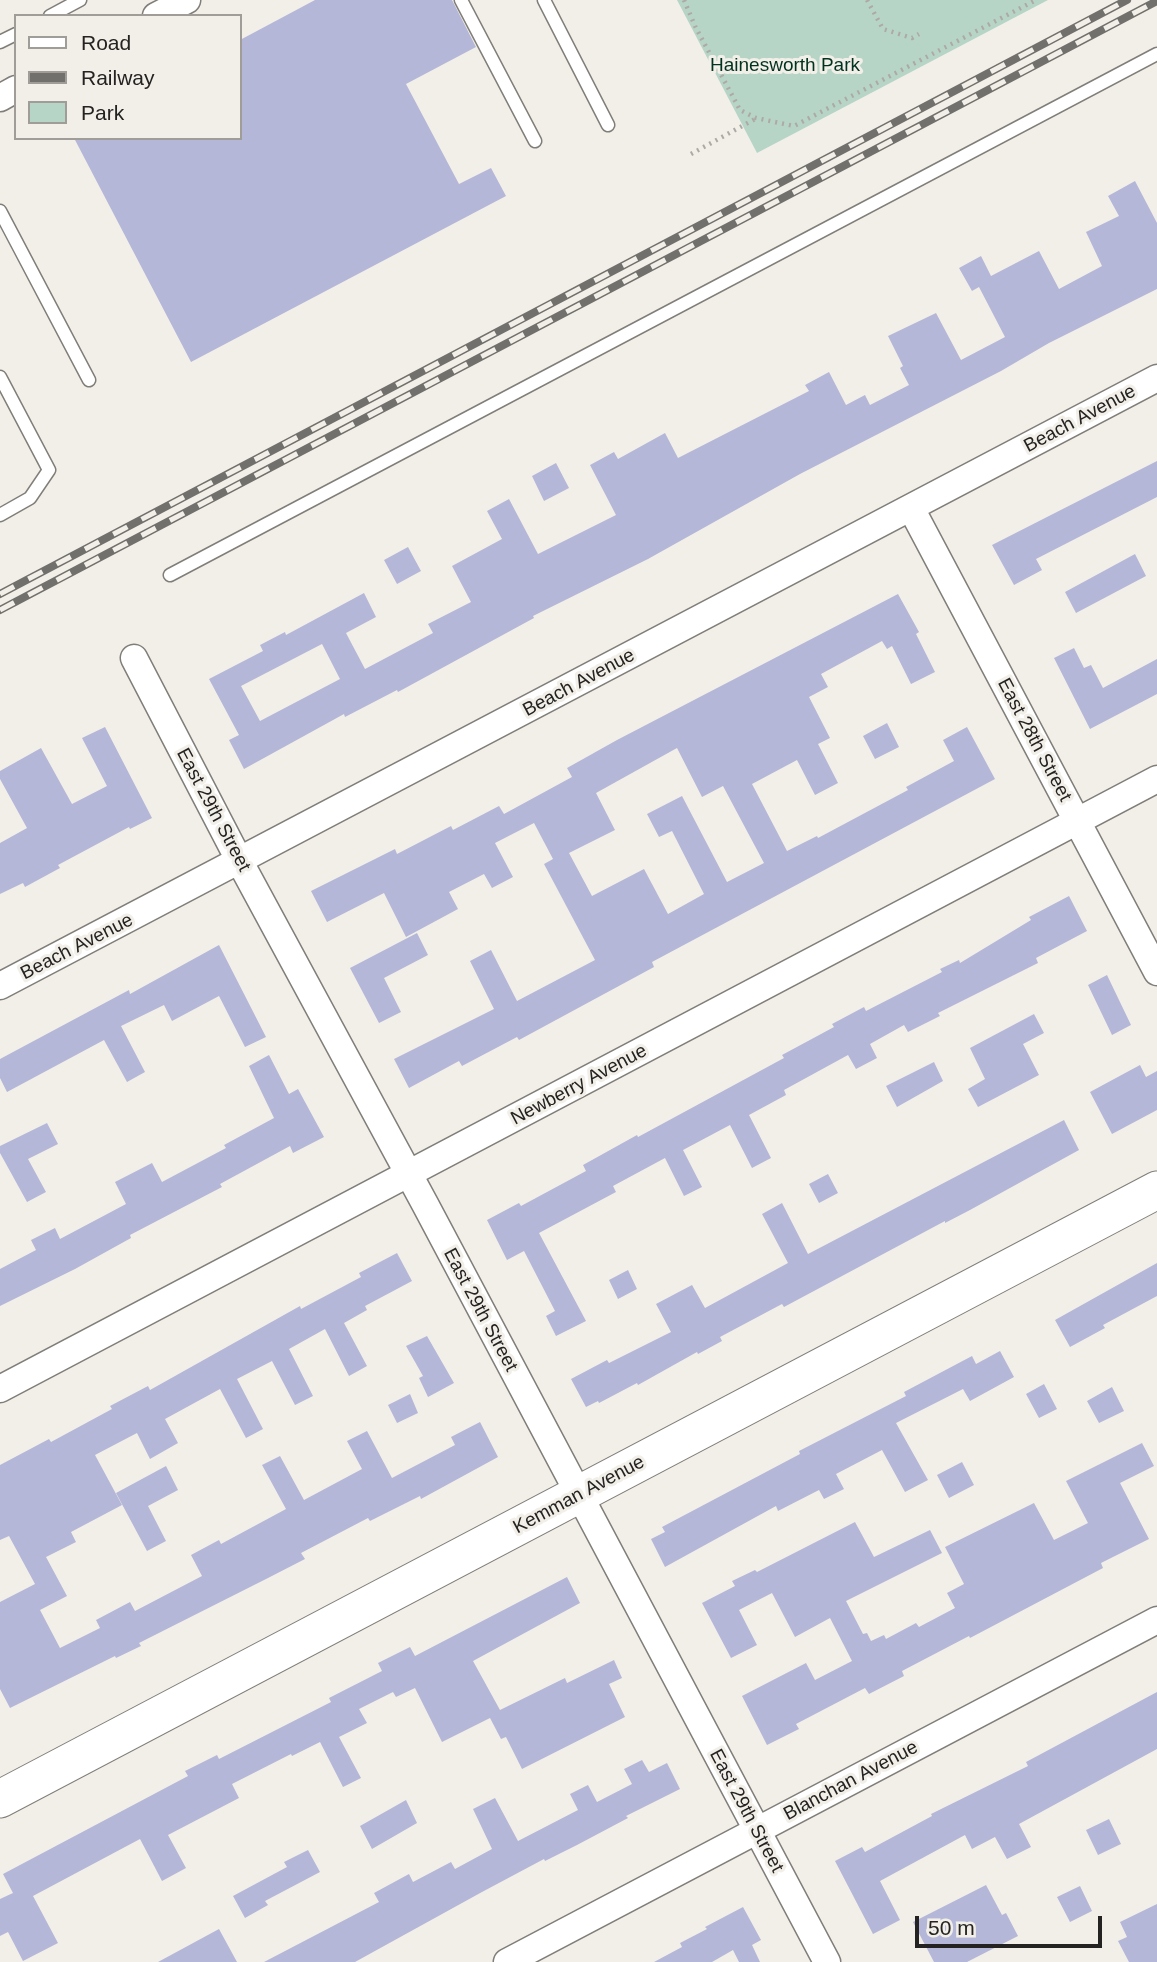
<!DOCTYPE html>
<html>
<head>
<meta charset="utf-8">
<style>
  body { margin:0 }
  #map { position:relative; width:1157px; height:1962px; overflow:hidden; background:#f2efe9; font-family:Arial,sans-serif }
  canvas { display:block }
  .legend { position:absolute; left:14px; top:14px; width:228px; height:126px; box-sizing:border-box; background:#f2efe9; border:2px solid #a09d99; margin:0; padding:9px 12px; list-style:none; font-size:21px; color:#242321 }
  .legend li { display:flex; align-items:center; gap:14px; height:35px }
  .legend b { width:35px; border:2px solid #a09d99 }
  .scale { position:absolute; left:915px; top:1916px; width:187px; height:32px; box-sizing:border-box; border:4px solid #242321; border-top:0; padding-left:9px; font-size:21px; line-height:24px; white-space:nowrap; color:#242321; -webkit-text-stroke:5px #f2efe9; paint-order:stroke }
</style>
</head>
<body>
<div id="map">
<canvas width="1157" height="1962"></canvas>
<ul class="legend">
<li><b style="height:9px;background:#fff"></b>Road</li>
<li><b style="height:9px;background:#72706c"></b>Railway</li>
<li><b style="height:19px;background:#b7d5c6"></b>Park</li>
</ul>
<div class="scale">50 m</div>
</div>
<script>
const c = document.querySelector('canvas').getContext('2d');
c.lineJoin = 'round';
function paint(path, color) {
  c.fillStyle = color;
  c.fill(path, 'evenodd');
}
function toPath(rows) {
  const path = new Path2D();
  for (const r of rows) {
    path.moveTo(r[0], r[1]);
    for (let i = 2; i < r.length; i += 2) path.lineTo(r[i], r[i + 1]);
  }
  return path;
}
function stroke(path, color, width, dash) {
  c.strokeStyle = color;
  c.lineWidth = width;
  c.lineCap = dash ? 'butt' : 'round';
  c.setLineDash(dash || []);
  c.stroke(path);
}
function label(font, color, halo, rows, align = 'center') {
  c.font = font + ' Arial,sans-serif';
  c.lineWidth = 6;
  c.setLineDash([]);
  c.textBaseline = 'middle';
  c.strokeStyle = halo;
  c.fillStyle = color;
  for (const [text, x, y, turn = 0] of rows) {
    c.save();
    c.translate(x, y);
    c.rotate((+turn || 0) * Math.PI / 180);
    c.textAlign = isNaN(turn) ? turn : align;
    if (halo) c.strokeText(text, 0, 0);
    c.fillText(text, 0, 0);
    c.restore();
  }
}
paint(toPath([
  [677,0,1048,0,757,153]
]), '#b7d5c6');
paint(toPath([
  [315,0,452,0,476,47,406,84,459,184,491,168,506,196,191,362,74,138,240,138,240,40],
  [1135,181,1157,223,1157,289,1049,343,1001,371,800,474,648,559,533,616,534,618,398,692,397,690,345,717,344,714,244,769,229,740,239,735,209,679,263,651,260,645,285,632,286,635,364,593,376,617,346,633,365,669,433,633,428,624,471,602,452,566,502,539,487,511,509,499,538,554,616,515,590,465,614,452,618,459,665,433,678,458,809,391,805,385,829,372,846,405,865,395,870,405,909,385,900,368,903,366,888,336,936,313,961,360,1005,337,979,287,972,291,959,268,981,256,991,276,1039,251,1059,289,1102,266,1086,232,1119,216,1108,196],
  [322,644,340,679,260,721,241,686],
  [1157,461,1157,497,1036,559,1042,570,1014,585,992,545],
  [556,463,569,488,544,501,532,476],
  [408,547,421,571,397,584,384,560],
  [1135,554,1146,576,1076,613,1065,592],
  [898,594,919,632,916,634,935,672,911,684,892,646,887,649,882,641,821,674,828,687,809,697,830,738,818,744,838,783,815,795,797,760,752,784,787,851,817,836,818,838,908,790,906,787,954,761,943,740,967,727,995,779,652,962,654,967,519,1040,517,1037,462,1066,459,1061,409,1088,394,1059,494,1009,470,961,491,950,517,1001,595,960,544,864,553,859,534,823,495,843,513,877,492,888,484,874,449,892,458,909,406,937,384,893,327,922,311,891,395,849,397,854,451,826,453,830,499,806,504,814,572,777,567,768,617,740],
  [677,748,702,797,723,786,764,863,727,882,682,796,647,814,659,837,672,831,704,894,668,914,644,869,592,896,569,853,615,830,596,793],
  [1074,648,1084,668,1091,665,1103,688,1157,659,1157,694,1090,729,1054,658],
  [887,723,899,747,875,759,863,736],
  [105,727,152,818,130,829,129,827,58,865,60,868,25,887,23,883,0,894,0,843,27,828,0,779,0,771,41,748,72,804,107,786,82,738],
  [1069,896,1087,931,1036,958,1038,963,938,1013,940,1016,908,1032,904,1025,870,1044,877,1058,856,1069,848,1055,784,1090,786,1095,749,1115,771,1158,752,1168,730,1125,683,1150,702,1187,684,1196,665,1158,613,1186,616,1192,539,1233,586,1321,556,1336,546,1316,555,1311,524,1251,507,1260,487,1220,519,1203,521,1206,586,1171,583,1165,637,1135,638,1137,784,1058,782,1055,834,1027,832,1024,864,1007,866,1011,942,972,940,969,959,960,960,963,1031,920,1029,917],
  [417,933,428,955,384,978,401,1012,379,1023,350,968],
  [219,945,266,1037,245,1047,219,996,172,1021,164,1005,121,1026,145,1072,127,1082,104,1040,7,1092,0,1078,0,1059,129,990,130,994],
  [1107,975,1131,1025,1112,1035,1088,985],
  [1034,1014,1044,1033,1023,1044,1039,1075,978,1107,968,1089,985,1079,970,1048],
  [269,1055,289,1094,298,1089,324,1137,293,1153,290,1146,220,1184,222,1187,130,1235,131,1238,75,1269,0,1306,0,1269,36,1250,31,1240,55,1228,60,1239,126,1204,115,1182,152,1163,162,1182,226,1148,224,1145,274,1118,249,1066],
  [934,1062,943,1081,897,1107,886,1086],
  [1140,1065,1146,1077,1157,1071,1157,1110,1112,1134,1090,1092],
  [1064,1120,1079,1150,970,1210,945,1223,945,1221,784,1307,782,1304,720,1337,722,1341,698,1354,697,1352,638,1385,637,1383,599,1403,598,1401,586,1407,571,1379,607,1360,609,1363,671,1332,656,1304,692,1285,705,1308,788,1263,762,1214,782,1203,808,1254],
  [47,1123,58,1144,28,1159,46,1192,27,1202,0,1153,0,1146],
  [828,1174,838,1193,819,1203,809,1184],
  [397,1253,412,1281,365,1306,367,1310,344,1323,367,1366,349,1376,325,1329,289,1349,313,1396,295,1405,272,1361,237,1379,263,1429,246,1438,220,1389,165,1419,178,1443,150,1459,137,1433,95,1455,122,1505,71,1532,76,1542,46,1557,67,1596,40,1610,60,1648,100,1628,96,1620,130,1602,135,1611,202,1576,191,1555,219,1540,221,1544,286,1509,262,1465,280,1456,304,1500,362,1469,347,1441,367,1431,392,1478,455,1445,451,1437,480,1422,498,1457,421,1499,420,1496,370,1521,368,1518,301,1553,305,1559,268,1578,139,1643,141,1646,116,1658,115,1656,10,1708,0,1689,0,1602,35,1584,9,1536,0,1540,0,1465,49,1439,51,1442,112,1409,110,1406,148,1386,150,1390,300,1306,301,1309,361,1277,359,1273],
  [1157,1263,1157,1296,1103,1325,1105,1328,1070,1347,1055,1320],
  [628,1270,637,1289,618,1299,609,1280],
  [427,1336,454,1383,428,1397,419,1378,423,1376,406,1346],
  [1000,1351,1014,1377,970,1401,963,1389,896,1423,928,1480,905,1492,882,1450,836,1474,844,1489,824,1499,819,1490,778,1511,776,1506,665,1567,651,1539,665,1532,662,1527,800,1454,799,1451,906,1396,904,1392,972,1356,976,1364],
  [1044,1384,1057,1409,1039,1418,1026,1394],
  [1112,1387,1124,1411,1099,1423,1087,1401],
  [410,1394,418,1413,397,1423,388,1405],
  [1142,1443,1154,1466,1120,1483,1149,1539,1101,1563,1103,1568,970,1638,969,1636,902,1671,904,1676,869,1694,865,1688,796,1724,799,1729,767,1745,742,1696,806,1663,815,1680,852,1661,830,1618,795,1637,772,1593,739,1610,757,1645,731,1658,702,1603,735,1586,732,1581,755,1570,757,1572,855,1522,874,1557,930,1530,942,1553,846,1601,863,1634,867,1633,871,1641,884,1635,886,1639,916,1623,919,1627,955,1608,947,1593,964,1584,945,1547,1034,1503,1054,1540,1088,1523,1066,1481],
  [962,1462,974,1485,949,1498,937,1475],
  [166,1466,178,1490,148,1506,166,1541,147,1551,116,1493],
  [567,1577,580,1603,473,1661,500,1710,565,1678,567,1683,614,1660,622,1678,609,1684,625,1717,522,1769,506,1737,501,1739,490,1718,442,1742,415,1688,396,1697,393,1692,359,1709,367,1723,339,1737,361,1778,343,1787,320,1742,292,1756,291,1754,232,1784,239,1798,168,1835,186,1868,162,1881,140,1839,33,1896,58,1943,23,1961,8,1932,0,1936,0,1899,13,1893,3,1874,188,1776,185,1771,217,1755,219,1759,331,1702,329,1698,382,1671,378,1663,410,1647,415,1656],
  [1157,1692,1157,1749,1019,1824,1031,1847,1007,1859,995,1837,972,1849,965,1835,880,1881,900,1920,873,1934,835,1861,862,1847,865,1852,932,1816,931,1814,1028,1766,1026,1762],
  [642,1760,649,1772,667,1763,680,1789,626,1816,628,1818,577,1845,545,1861,544,1859,482,1892,355,1962,264,1962,379,1902,374,1893,409,1874,413,1882,451,1862,455,1869,492,1849,473,1809,495,1798,518,1841,578,1810,570,1794,588,1785,597,1802,632,1784,624,1769],
  [406,1800,417,1823,372,1849,360,1826],
  [1109,1819,1121,1844,1098,1855,1086,1830],
  [308,1850,320,1872,265,1901,268,1905,245,1918,233,1896,287,1867,284,1862],
  [986,1885,1002,1915,1006,1913,1018,1936,967,1962,934,1962,913,1922],
  [1080,1886,1092,1911,1070,1922,1057,1897],
  [1157,1904,1157,1962,1129,1962,1118,1941,1127,1937,1120,1922],
  [743,1907,761,1940,752,1945,760,1962,739,1962,733,1950,712,1962,654,1962,682,1947,680,1943,707,1929,705,1927],
  [219,1929,237,1962,158,1962]
]), '#b4b7d8');
const lane = toPath([
  [461,0,535,141],
  [544,0,608,125],
  [50,16,80,0],
  [0,42,16,34],
  [0,211,89,380],
  [0,377,49,470,30,498,0,515],
  [170,575,1157,54]
]);
const street = toPath([
  [156,16,187,0],
  [0,98,16,89],
  [911,508,1157,972],
  [134,658,240,862,425,1204,827,1962],
  [0,986,1157,378],
  [0,1389,1157,779],
  [507,1962,1157,1620]
]);
const secondary = toPath([
  [0,1799,1157,1190]
]);
stroke(lane, '#817e79', 15);
stroke(street, '#817e79', 29);
stroke(secondary, '#817e79', 39);
stroke(toPath([
  [684,0,695,26,740,110,756,118,794,126,1036,0],
  [867,0,883,29,912,38,919,34],
  [691,154,755,119]
]), '#adaaa6', 4.5, [2, 5]);
stroke(lane, '#fff', 12);
stroke(street, '#fff', 26);
stroke(secondary, '#fff', 37);
const rail = toPath([
  [0,594,1127,0],
  [0,610,1157,1]
]);
stroke(rail, '#72706c', 8);
stroke(rail, '#f2efe9', 5, [16]);
label('19px', '#003220', '#f2efe9', [
  ["Hainesworth Park",785,66]
]);
label('19px', '#242321', '#f2efe9', [
  ["Beach Avenue",1080,419,-28],
  ["Beach Avenue",579,683,-28],
  ["East 28th Street",1034,740,62],
  ["East 29th Street",213,810,62],
  ["Beach Avenue",77,947,-27],
  ["Newberry Avenue",579,1085,-28],
  ["East 29th Street",480,1310,62],
  ["Kemman Avenue",579,1495,-28],
  ["Blanchan Avenue",851,1781,-28],
  ["East 29th Street",746,1811,62]
]);
</script>
</body>
</html>
